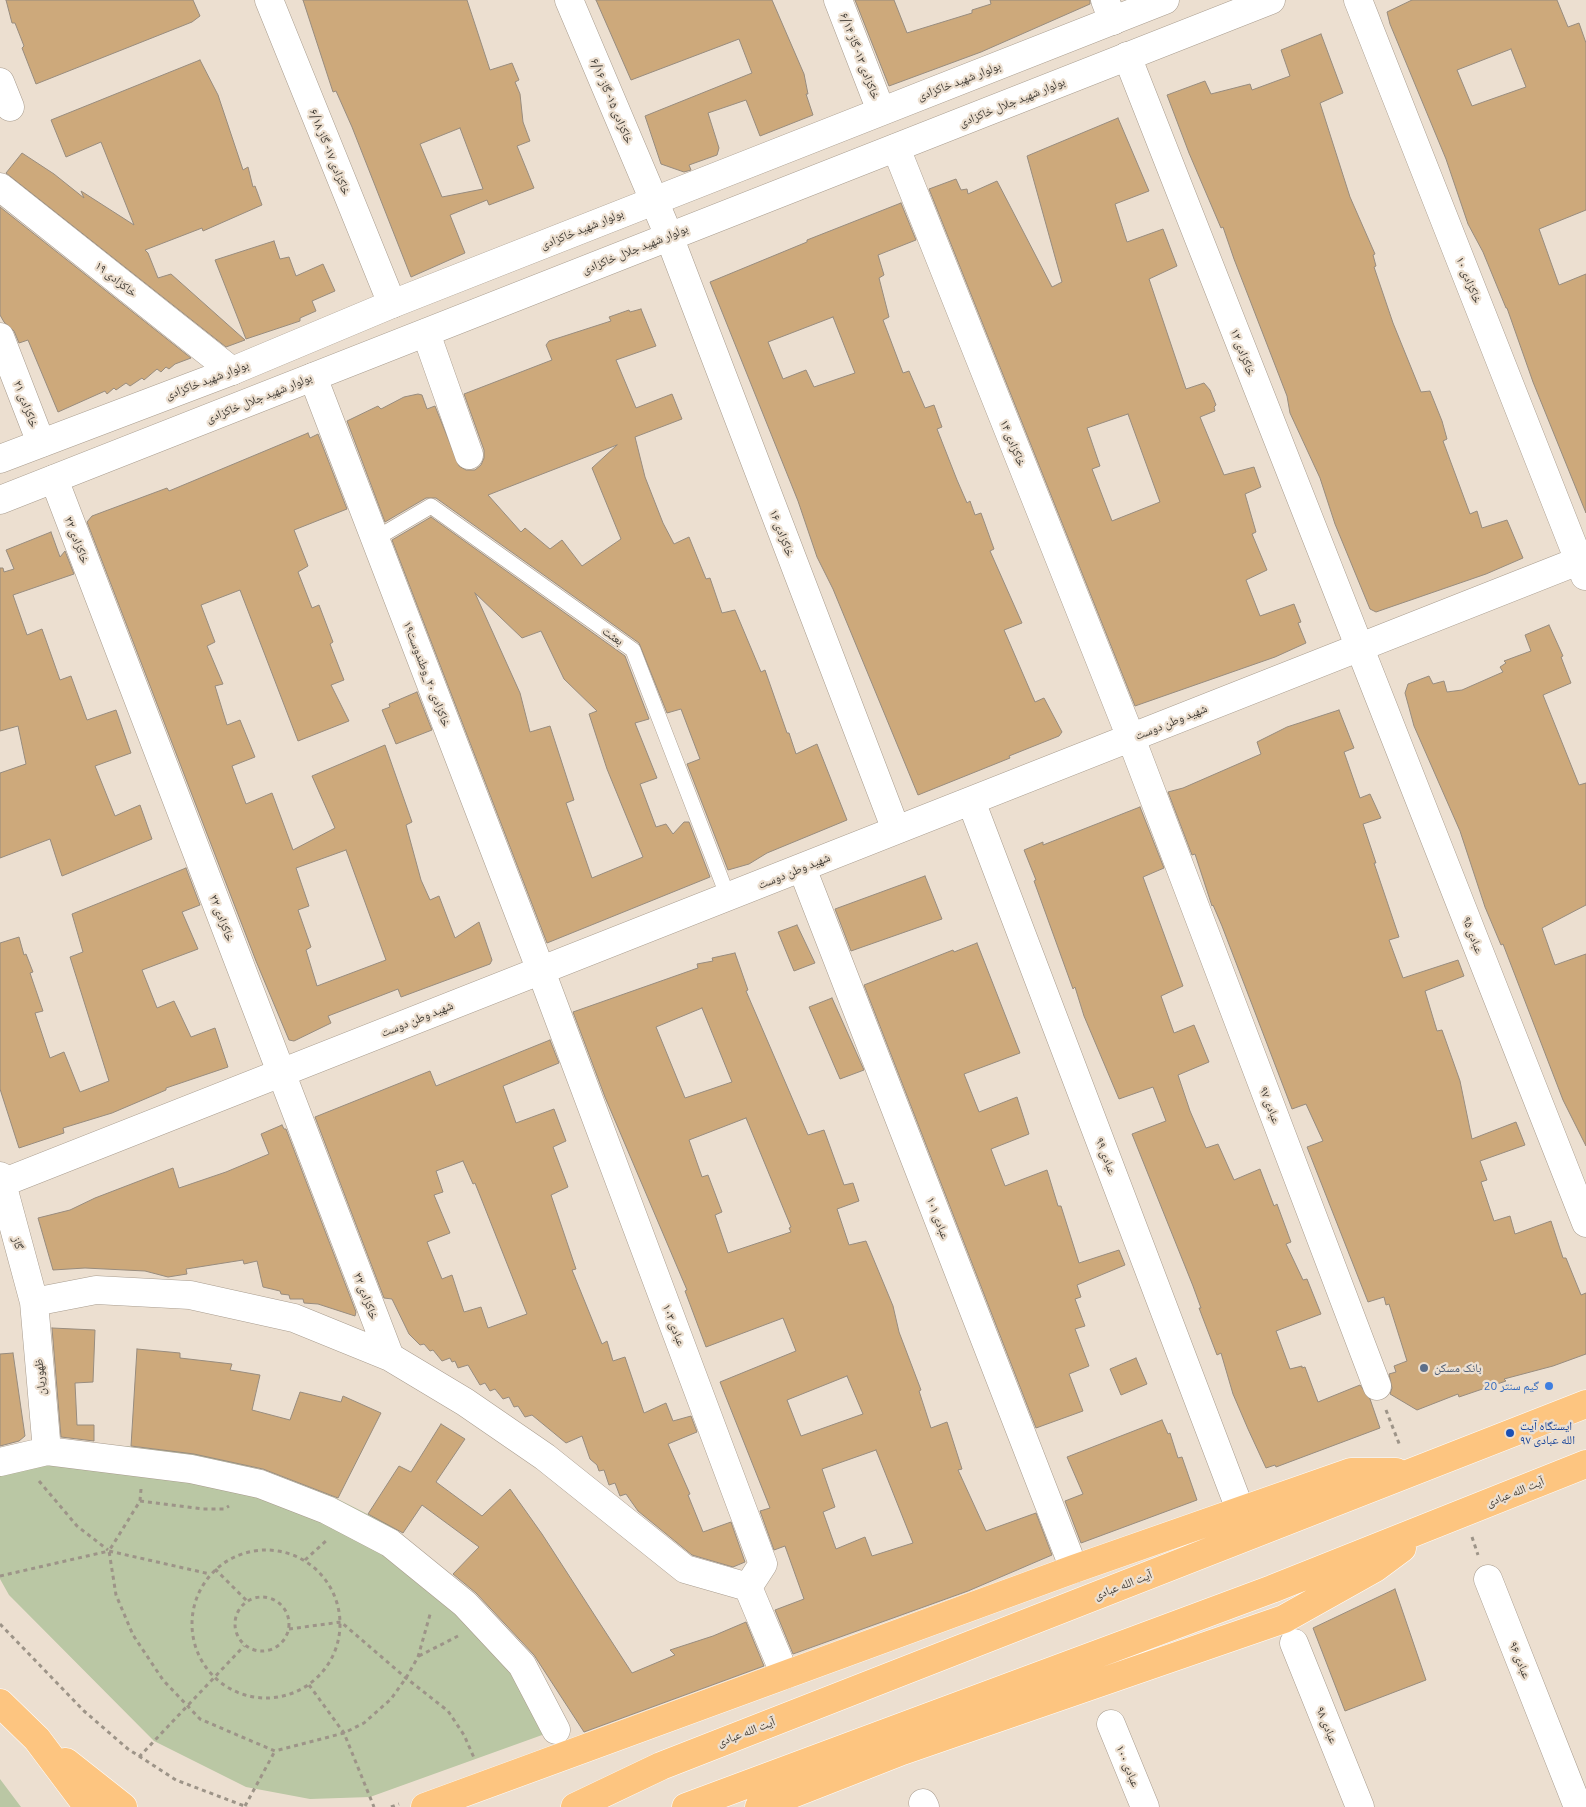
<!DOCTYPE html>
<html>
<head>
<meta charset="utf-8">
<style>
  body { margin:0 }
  canvas { display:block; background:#ecdfd0 }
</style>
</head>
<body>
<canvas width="1586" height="1807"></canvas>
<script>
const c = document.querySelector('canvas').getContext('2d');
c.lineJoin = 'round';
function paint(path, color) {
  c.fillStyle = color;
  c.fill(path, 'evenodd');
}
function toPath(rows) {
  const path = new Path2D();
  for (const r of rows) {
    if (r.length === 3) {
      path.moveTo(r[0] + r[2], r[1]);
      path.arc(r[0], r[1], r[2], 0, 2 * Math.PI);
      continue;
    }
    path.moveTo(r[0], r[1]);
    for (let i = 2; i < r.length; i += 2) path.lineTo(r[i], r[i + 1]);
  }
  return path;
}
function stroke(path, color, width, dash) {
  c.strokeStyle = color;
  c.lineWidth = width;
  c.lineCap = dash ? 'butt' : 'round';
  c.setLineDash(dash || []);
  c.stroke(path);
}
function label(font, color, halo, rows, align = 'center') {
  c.font = font + ' Ubuntu,"Noto Naskh Arabic",sans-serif';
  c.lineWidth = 4.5;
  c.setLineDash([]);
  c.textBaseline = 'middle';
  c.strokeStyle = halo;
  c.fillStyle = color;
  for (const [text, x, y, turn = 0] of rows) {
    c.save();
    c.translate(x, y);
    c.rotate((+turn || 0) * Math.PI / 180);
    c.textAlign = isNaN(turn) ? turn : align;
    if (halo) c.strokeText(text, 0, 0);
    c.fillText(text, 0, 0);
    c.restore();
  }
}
paint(toPath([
  [30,1444,124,1446,196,1453,264,1470,332,1496,393,1527,473,1596,556,1730,370,1797,310,1799,246,1787,154,1741,9,1595,0,1579,0,1451],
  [0,1779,21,1807,0,1807]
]), '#bac7a4');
const building = toPath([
  [6,0,193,0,200,16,192,22,36,84,22,48,24,46,15,23,12,23,6,0],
  [303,0,467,0,490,70,512,63,519,80,515,82,520,94,523,122,530,141,517,146,534,188,489,205,487,200,450,215,465,253,411,277,352,127,336,91,333,92,303,0],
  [460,128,483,189,442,197,420,144,460,128],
  [596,0,772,0,804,74,808,94,806,94,813,115,760,136,746,100,708,113,719,148,717,155,689,165,691,170,684,172,661,164,645,116,752,73,739,39,631,80,596,0],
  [855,0,894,0,907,33,972,13,972,10,991,4,990,0,1090,0,1090,4,981,52,889,86,855,0],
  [1412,0,1557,0,1568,27,1579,23,1586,43,1586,210,1539,229,1559,285,1586,274,1586,513,1533,382,1507,308,1506,308,1483,252,1468,224,1446,159,1390,24,1387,12,1412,0],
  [1511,49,1526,87,1472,106,1457,70,1511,49],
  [1321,34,1343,93,1320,103,1350,197,1375,254,1373,255,1376,266,1374,267,1393,323,1421,392,1430,391,1442,421,1447,439,1443,441,1470,514,1477,511,1482,528,1507,520,1523,558,1486,574,1376,612,1370,609,1335,524,1320,478,1290,413,1287,396,1234,259,1223,227,1221,228,1189,153,1167,95,1205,81,1211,94,1250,84,1252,90,1290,76,1281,50,1321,34],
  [200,60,218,95,243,170,248,167,253,187,255,186,262,205,203,231,202,228,145,250,148,253,158,278,171,274,245,340,226,347,6,173,22,153,54,174,84,198,81,191,134,225,101,142,66,157,51,120,200,60],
  [1118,118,1149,191,1115,204,1127,242,1163,229,1177,266,1149,279,1186,389,1204,383,1210,390,1216,405,1214,407,1215,411,1200,417,1224,475,1254,467,1261,487,1245,494,1256,532,1252,534,1267,570,1246,580,1260,616,1294,604,1301,622,1298,623,1306,643,1275,657,1135,706,929,189,956,179,961,190,967,189,968,194,997,181,1052,287,1062,282,1027,156,1118,118],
  [1128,414,1160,502,1112,521,1092,469,1100,466,1087,428,1128,414],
  [901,203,916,240,878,255,884,275,879,278,889,317,883,320,903,373,909,371,925,408,934,405,942,427,937,429,957,480,967,503,970,501,975,515,981,513,994,549,990,551,1022,623,1004,630,1035,702,1044,698,1062,732,1059,736,1009,756,1010,758,918,795,833,589,817,557,798,501,710,282,807,242,807,240,901,203],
  [833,317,855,373,814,387,806,370,783,379,768,342,833,317],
  [0,207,191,358,175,364,169,369,166,367,161,372,157,369,144,380,142,378,130,386,126,383,116,390,114,388,107,394,105,391,58,412,28,340,19,343,14,331,4,322,0,315,0,207],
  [274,241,280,259,289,257,296,276,323,264,335,291,312,301,316,311,300,318,300,321,246,339,215,260,274,241],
  [641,309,656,346,616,360,636,408,672,394,682,419,635,437,645,477,663,523,674,544,689,537,706,579,710,578,722,613,735,610,761,672,765,670,787,733,789,733,796,754,817,744,847,820,767,853,749,864,728,870,687,764,700,759,681,709,667,713,639,643,436,498,426,498,385,522,347,421,378,406,381,409,404,397,418,394,422,395,427,409,435,406,459,466,466,470,475,470,481,465,484,458,484,450,464,394,552,360,546,345,549,341,611,321,609,317,629,310,630,312,641,309],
  [617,445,592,468,621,539,582,566,562,540,550,549,525,528,521,532,488,495,617,445],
  [308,433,310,438,318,434,347,509,294,530,308,566,298,572,312,608,319,605,333,642,330,644,344,680,331,685,349,721,298,741,240,590,201,605,215,642,207,646,223,684,215,686,227,725,240,720,255,757,232,766,246,804,272,793,293,850,335,828,312,776,385,745,412,822,406,825,421,880,430,900,439,896,455,938,479,922,492,960,490,964,401,997,398,989,328,1016,331,1023,294,1041,289,1040,256,961,87,522,92,516,167,488,169,491,308,433],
  [346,850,386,960,317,986,306,950,311,947,298,910,309,906,296,868,346,850],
  [431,517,625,656,649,719,635,723,657,778,640,784,656,827,666,824,673,834,684,822,689,822,710,877,547,943,392,540,431,517],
  [475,593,522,638,541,631,564,679,597,711,589,714,607,769,643,857,592,878,566,803,574,800,550,726,530,732,520,693,475,593],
  [51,532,60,557,65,551,74,574,13,595,27,635,42,629,60,680,71,676,87,720,116,710,131,753,95,766,115,816,140,805,152,839,62,876,50,839,0,858,0,773,26,764,18,726,0,731,0,568,3,568,4,572,14,569,6,550,51,532],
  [1549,625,1563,656,1561,657,1571,683,1543,695,1579,785,1586,783,1586,905,1542,928,1555,965,1586,954,1586,1146,1563,1100,1503,944,1501,945,1485,907,1460,831,1414,726,1405,693,1408,684,1429,676,1433,684,1444,681,1447,692,1462,690,1503,672,1500,667,1506,663,1504,661,1531,651,1525,635,1549,625],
  [417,692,432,730,396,744,382,710,390,707,389,704,417,692],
  [1339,710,1354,748,1344,752,1360,798,1370,794,1381,818,1363,824,1376,863,1374,863,1399,937,1389,940,1403,978,1458,960,1464,976,1425,991,1437,1031,1442,1030,1460,1081,1472,1139,1516,1122,1525,1145,1480,1161,1487,1180,1481,1182,1494,1221,1510,1216,1515,1234,1551,1221,1563,1258,1566,1258,1581,1295,1586,1293,1586,1354,1553,1366,1504,1379,1506,1381,1459,1397,1458,1394,1417,1410,1390,1394,1392,1388,1389,1374,1396,1372,1394,1366,1407,1361,1389,1304,1386,1305,1384,1297,1368,1302,1307,1147,1323,1141,1306,1104,1292,1109,1222,926,1213,905,1212,906,1195,854,1192,855,1168,792,1183,788,1261,754,1257,742,1287,727,1339,710],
  [1140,807,1164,868,1143,877,1183,986,1161,996,1174,1033,1194,1025,1209,1062,1178,1075,1190,1111,1206,1148,1218,1144,1234,1180,1260,1169,1274,1206,1277,1204,1291,1242,1286,1244,1303,1280,1307,1279,1321,1314,1276,1331,1290,1369,1302,1366,1302,1368,1305,1367,1318,1402,1360,1385,1370,1399,1380,1428,1276,1467,1275,1465,1266,1468,1248,1429,1233,1394,1221,1353,1217,1355,1199,1308,1201,1308,1193,1286,1132,1134,1166,1121,1153,1087,1119,1099,1084,1016,1075,987,1073,989,1034,881,1036,880,1024,850,1043,842,1043,845,1140,807],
  [186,868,200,905,182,912,198,949,142,970,157,1008,174,1001,191,1037,215,1028,228,1067,166,1088,166,1090,112,1113,63,1128,64,1133,19,1148,0,1089,0,943,19,937,24,955,26,954,33,972,30,973,43,1011,35,1013,50,1058,64,1052,80,1092,109,1081,70,957,83,952,72,914,186,868],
  [925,876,942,919,851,951,835,909,925,876],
  [797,925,815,963,794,971,778,932,797,925],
  [977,943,1020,1053,964,1074,979,1112,1017,1097,1029,1134,991,1149,1005,1186,1047,1170,1058,1206,1061,1206,1079,1263,1119,1250,1125,1265,1077,1285,1081,1297,1075,1299,1085,1326,1075,1329,1089,1366,1069,1374,1083,1411,1036,1428,864,985,953,950,954,952,977,943],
  [735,953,748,990,746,991,808,1135,824,1130,844,1185,853,1183,859,1201,837,1209,849,1245,866,1241,893,1306,899,1332,921,1390,919,1391,931,1428,947,1422,962,1469,958,1470,986,1531,1036,1513,1052,1555,968,1591,793,1654,775,1610,804,1599,785,1546,774,1550,760,1511,770,1508,720,1382,796,1351,783,1318,706,1347,685,1291,687,1290,605,1097,573,1012,698,968,697,964,713,961,712,958,735,953],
  [702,1008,732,1082,685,1098,656,1027,702,1008],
  [746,1118,791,1227,789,1228,791,1232,728,1253,715,1215,722,1212,708,1175,702,1177,689,1140,746,1118],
  [847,1376,863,1414,801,1436,787,1400,847,1376],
  [876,1450,913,1543,872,1556,865,1537,836,1549,823,1512,835,1507,822,1469,876,1450],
  [832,998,864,1070,840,1079,809,1007,832,998],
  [550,1040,559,1063,503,1086,516,1123,554,1109,566,1141,553,1147,568,1187,551,1195,576,1269,572,1270,602,1344,607,1341,613,1361,625,1357,644,1413,666,1403,673,1421,691,1416,697,1432,668,1444,690,1494,688,1495,703,1532,731,1522,745,1562,733,1567,692,1555,638,1511,626,1494,620,1496,615,1483,609,1485,604,1470,599,1471,597,1465,590,1459,582,1436,566,1443,532,1415,525,1417,518,1406,514,1407,509,1397,503,1399,495,1389,490,1391,485,1383,480,1385,468,1365,458,1368,455,1361,452,1362,450,1358,442,1361,433,1350,430,1351,424,1344,420,1345,409,1334,392,1299,384,1298,315,1117,430,1071,436,1086,550,1040],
  [463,1161,473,1184,475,1183,527,1314,488,1328,481,1307,464,1312,452,1275,442,1279,427,1242,450,1233,434,1195,443,1192,436,1171,463,1161],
  [282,1125,284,1129,286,1129,356,1312,355,1316,318,1304,304,1303,303,1299,290,1299,289,1295,281,1294,280,1291,263,1287,257,1261,244,1264,243,1260,186,1269,187,1274,168,1277,145,1271,85,1268,53,1270,38,1218,70,1210,95,1198,173,1168,179,1188,226,1172,269,1154,261,1134,282,1125],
  [52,1328,95,1330,93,1382,75,1383,77,1425,94,1425,94,1441,61,1437,52,1328],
  [137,1349,180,1353,180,1358,232,1364,230,1370,260,1375,252,1410,290,1420,300,1392,341,1402,343,1396,381,1413,338,1498,263,1469,194,1454,131,1446,137,1349],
  [13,1353,25,1436,19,1441,0,1446,0,1354,13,1353],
  [1136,1358,1147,1384,1121,1395,1110,1369,1136,1358],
  [1162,1420,1168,1434,1170,1433,1178,1458,1182,1457,1197,1500,1081,1543,1065,1501,1083,1494,1067,1457,1162,1420],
  [441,1424,465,1439,436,1482,482,1516,510,1489,542,1534,632,1673,675,1655,670,1650,713,1636,746,1622,764,1666,584,1732,534,1655,476,1593,453,1574,479,1547,422,1505,403,1533,368,1514,399,1466,411,1472,441,1424],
  [1395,1589,1426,1680,1345,1711,1313,1628,1395,1589]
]);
paint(building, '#cda97b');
stroke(building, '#988c7e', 1);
const service = toPath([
  [375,539,431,506,633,650,728,897]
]);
const minor = toPath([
  [269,0,392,304],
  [569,0,669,236,896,830],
  [838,0,881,111],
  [1105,0,1113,21],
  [1358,0,1585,576],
  [1127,56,1586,1223],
  [0,82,10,107],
  [896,148,1131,738,1377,1386],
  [0,187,232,371],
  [426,333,469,455],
  [0,337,41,443],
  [313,377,541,971,763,1564,748,1587],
  [54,479,390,1357],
  [971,801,1241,1512],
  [802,868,1074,1569],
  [0,1176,34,1302,47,1451],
  [2,1183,1586,558],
  [34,1302,96,1290,190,1295,294,1318,390,1357,465,1402,545,1457,685,1569,748,1587],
  [0,1462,47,1451,191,1469,260,1484,327,1510,390,1543,465,1604,522,1665,556,1730],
  [1488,1579,1578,1807],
  [748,1587,785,1675],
  [1294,1643,1360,1807],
  [1111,1724,1145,1807],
  [923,1803,925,1807]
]);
const tertiary = toPath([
  [0,459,232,371,392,304,1165,0],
  [0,500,1271,0]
]);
const primary = toPath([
  [0,1703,37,1739,88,1807],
  [66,1762,123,1807],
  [425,1807,1074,1569,1351,1472,1396,1472],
  [575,1807,661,1766,1586,1404],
  [686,1807,1272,1589,1586,1464],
  [759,1807,902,1751,1284,1619,1375,1568,1402,1548]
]);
stroke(service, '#a89c8e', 16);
stroke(minor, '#a89c8e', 29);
stroke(tertiary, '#a89c8e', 29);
stroke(primary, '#fff', 29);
stroke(toPath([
  [1386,1410,1400,1446],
  [39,1481,77,1526,108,1550],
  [141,1489,140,1501,109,1551,116,1595,133,1635,163,1680,200,1719,242,1737,275,1751,344,1733,364,1723,391,1699,406,1678,418,1657,431,1611],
  [140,1501,203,1509,224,1509,229,1506],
  [1472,1537,1478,1555],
  [266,1624,74],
  [305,1560,327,1540],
  [215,1569,247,1601],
  [0,1576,109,1551,210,1574],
  [262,1624,27],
  [0,1624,84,1711,128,1749,176,1780,247,1807],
  [289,1629,341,1622,406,1678,448,1711,464,1735,475,1760],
  [419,1656,458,1636],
  [309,1685,344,1733,374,1807],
  [139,1757,244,1646],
  [245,1806,275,1751],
  [391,1807,399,1804]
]), '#9d9488', 3, [4, 4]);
stroke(service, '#fff', 15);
stroke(minor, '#fff', 28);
stroke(tertiary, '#fff', 28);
stroke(primary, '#fdc580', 28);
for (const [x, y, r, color] of [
  [1424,1368,5,"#5c6f8a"],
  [1549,1386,5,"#3f7fe0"],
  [1510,1433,5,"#1a4fb4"]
]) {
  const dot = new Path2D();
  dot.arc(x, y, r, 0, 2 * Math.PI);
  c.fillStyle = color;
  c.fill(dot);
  stroke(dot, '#ecdfd0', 2);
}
label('12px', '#413c35', '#ecdfd0', [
  ["خاکزادی ۱۳- گاز ۶/۱۴",860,56,69],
  ["بولوار شهید خاکزادی",959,81,-21],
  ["خاکزادی ۱۵- گاز ۶/۱۶",612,101,67],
  ["بولوار شهید جلال خاکزادی",1012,102,-22],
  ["خاکزادی ۱۷- گاز ۶/۱۸",330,152,68],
  ["بولوار شهید خاکزادی",582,229,-22],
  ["بولوار شهید جلال خاکزادی",635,249,-22],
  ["خاکزادی ۱۹",116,279,38],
  ["خاکزادی ۱۰",1469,280,68],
  ["خاکزادی ۱۲",1243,352,69],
  ["بولوار شهید خاکزادی",207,380,-21],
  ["بولوار شهید جلال خاکزادی",259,398,-22],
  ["خاکزادی ۲۱",26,404,69],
  ["خاکزادی ۱۴",1013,443,68],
  ["خاکزادی ۱۶",782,533,69],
  ["خاکزادی ۲۲",77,540,69],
  ["بعثت",613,636,36],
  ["خاکزادی ۲۰_وطندوست۱۹",427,674,69],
  ["شهید وطن دوست",1171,722,-22],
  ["شهید وطن دوست",794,871,-22],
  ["خاکزادی ۲۲",222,918,69],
  ["عبادی ۹۵",1473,935,69],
  ["شهید وطن دوست",417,1019,-22],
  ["عبادی ۹۷",1270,1105,69],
  ["عبادی ۹۹",1106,1156,69],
  ["عبادی ۱۰۱",938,1218,69],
  ["گاز",18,1243,75],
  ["خاکزادی ۲۲",366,1296,69],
  ["عبادی ۱۰۳",674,1325,69],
  ["ظهوریان",40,1377,-95],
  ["آیت الله عبادی",1515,1492,-22],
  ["آیت الله عبادی",1123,1585,-21],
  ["عبادی ۹۶",1520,1660,68],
  ["عبادی ۹۸",1327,1725,68],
  ["آیت الله عبادی",746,1732,-21],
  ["عبادی ۱۰۰",1128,1766,68]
]);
label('12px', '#4e5e75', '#ecdfd0', [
  ["بانک مسکن",1434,1368]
], 'left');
label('12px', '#366cbe', '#ecdfd0', [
  ["گیم سنتر 20",1539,1386]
], 'right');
label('12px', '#164399', '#ecdfd0', [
  ["ایستگاه آیت",1520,1426],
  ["الله عبادی ۹۷",1520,1440]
], 'left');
</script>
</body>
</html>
